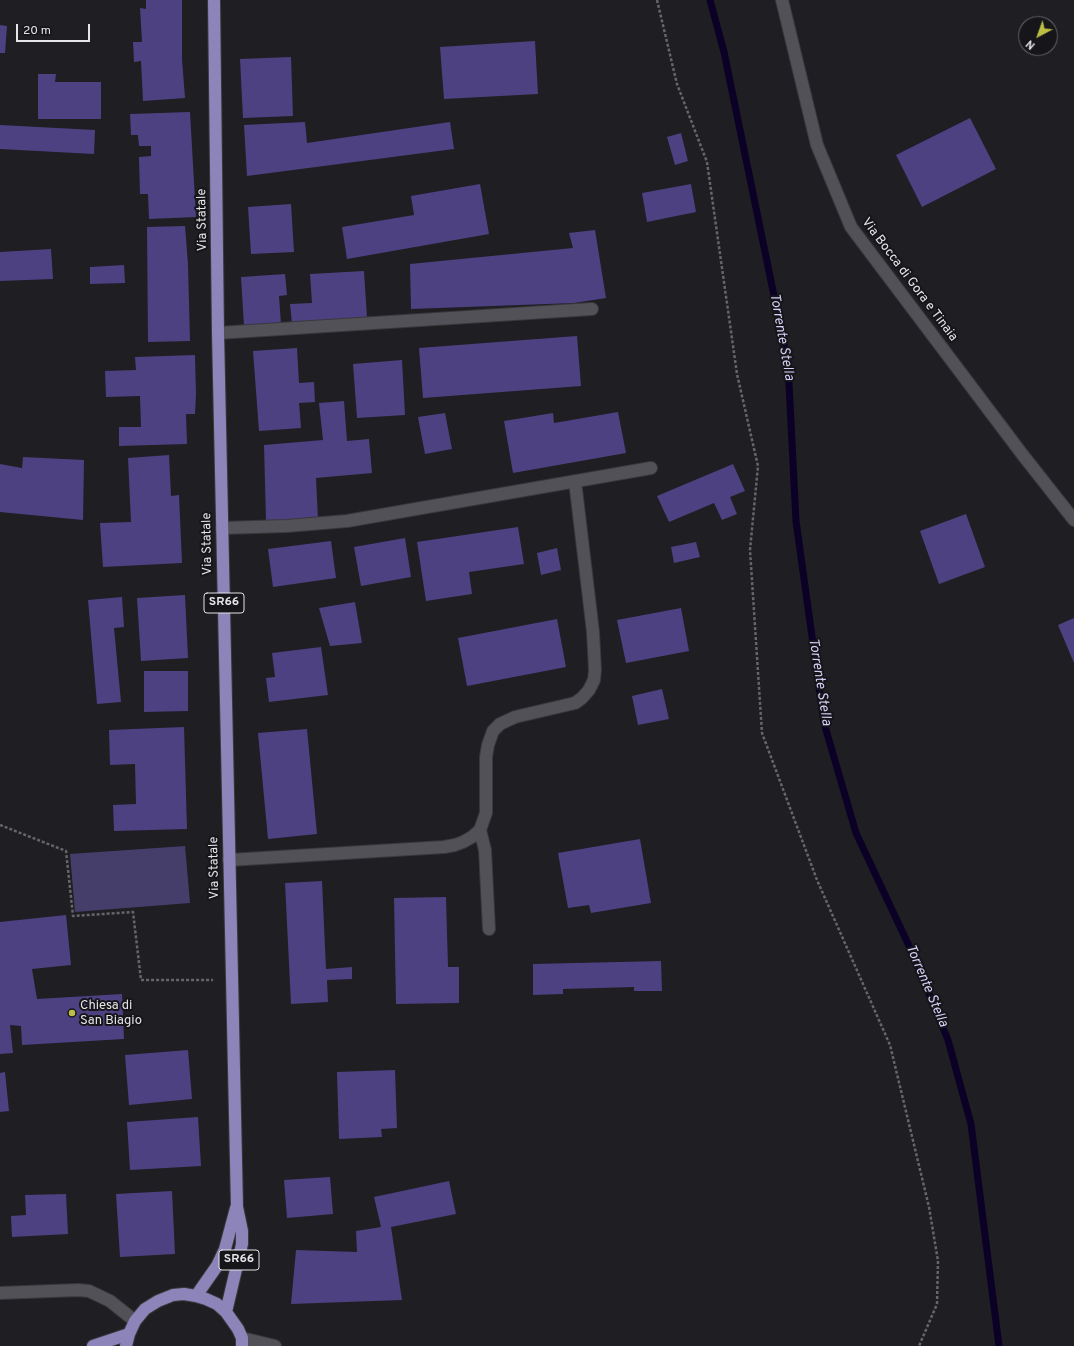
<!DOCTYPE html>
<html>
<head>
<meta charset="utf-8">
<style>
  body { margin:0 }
  #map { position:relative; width:1074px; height:1346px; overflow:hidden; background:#1f1e23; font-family:Overpass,sans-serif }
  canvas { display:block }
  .north { position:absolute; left:1018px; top:16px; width:40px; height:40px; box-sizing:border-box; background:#16151a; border:1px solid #69686c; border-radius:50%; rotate:221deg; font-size:11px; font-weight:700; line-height:16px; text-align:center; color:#e5e5e8 }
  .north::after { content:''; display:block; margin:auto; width:14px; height:18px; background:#bcbf44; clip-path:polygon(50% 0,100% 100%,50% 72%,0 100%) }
  .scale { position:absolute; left:16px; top:24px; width:74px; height:18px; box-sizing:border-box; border:2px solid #e5e5e8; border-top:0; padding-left:5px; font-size:12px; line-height:14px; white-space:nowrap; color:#e5e5e8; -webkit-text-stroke:3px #16151a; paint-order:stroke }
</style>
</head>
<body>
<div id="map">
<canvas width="1074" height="1346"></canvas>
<div class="north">N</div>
<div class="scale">20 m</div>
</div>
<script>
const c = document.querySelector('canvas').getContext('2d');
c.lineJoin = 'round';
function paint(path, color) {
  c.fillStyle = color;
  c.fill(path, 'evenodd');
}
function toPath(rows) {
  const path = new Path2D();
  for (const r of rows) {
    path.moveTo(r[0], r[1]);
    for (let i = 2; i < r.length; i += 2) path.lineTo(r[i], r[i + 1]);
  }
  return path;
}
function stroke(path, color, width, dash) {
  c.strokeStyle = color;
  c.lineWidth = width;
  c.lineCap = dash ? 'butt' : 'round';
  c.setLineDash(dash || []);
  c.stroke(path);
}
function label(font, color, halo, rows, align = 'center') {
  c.font = font + ' Overpass,sans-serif';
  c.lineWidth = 4;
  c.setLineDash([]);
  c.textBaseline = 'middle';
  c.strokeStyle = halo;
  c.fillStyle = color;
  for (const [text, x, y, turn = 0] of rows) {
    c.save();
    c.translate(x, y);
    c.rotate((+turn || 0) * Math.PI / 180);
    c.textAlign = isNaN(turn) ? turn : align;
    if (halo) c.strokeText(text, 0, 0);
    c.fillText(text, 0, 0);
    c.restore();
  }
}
paint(toPath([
  [185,846,190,903,75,912,70,854]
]), '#463e6a');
stroke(toPath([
  [710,0,724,52,788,364,796,521,824,723,856,833,910,948,948,1040,971,1124,999,1346]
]), '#0b0026', 7);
paint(toPath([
  [146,0,182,0,182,59,185,98,143,101,141,61,134,62,133,42,142,42,140,8,146,9],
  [0,25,7,26,5,53,0,53],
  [535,41,538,94,444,99,440,47],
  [291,57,293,116,243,118,240,59],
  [38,74,56,74,55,82,101,82,101,119,38,119],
  [190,112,196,217,149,219,148,194,140,194,139,157,151,156,151,146,139,146,138,135,131,135,130,114],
  [970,118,996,169,922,207,896,155],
  [305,122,307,143,450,122,454,149,247,176,244,125],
  [0,125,95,130,94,154,0,149],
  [681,133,688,161,675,165,667,137],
  [480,184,489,234,347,259,342,227,414,215,411,196],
  [691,184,696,212,647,222,642,193],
  [291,204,294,252,251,254,248,207],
  [185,226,188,264,190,341,148,342,147,227],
  [595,230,606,298,574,303,411,309,410,264,573,248,569,233],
  [51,249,53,279,0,281,0,252],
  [124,265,125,283,90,284,90,267],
  [364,271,367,318,292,324,290,304,312,303,310,274],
  [285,274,287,295,279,296,281,324,244,326,241,277],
  [577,336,581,386,423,398,419,348],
  [297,348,299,383,314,382,315,402,299,403,301,428,259,431,253,351],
  [195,355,196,394,195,414,186,414,187,444,119,446,119,427,141,427,140,396,106,397,105,371,136,370,135,357],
  [402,360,405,415,357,418,353,364],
  [344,401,347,441,369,439,372,473,316,478,318,519,266,521,264,445,323,440,319,403],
  [618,412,626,453,513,473,504,421,553,413,554,423],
  [445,413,452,449,425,454,418,417],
  [169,455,171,496,179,495,182,563,103,567,100,523,131,522,128,458],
  [23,457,84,460,83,520,0,512,0,464,22,468],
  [733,464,745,491,730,497,737,514,722,520,714,503,669,522,657,496],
  [966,514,985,567,939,584,920,531],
  [518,527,524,564,469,572,472,594,426,601,417,542],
  [405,538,411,577,361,586,354,547],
  [331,541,336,578,273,587,268,549],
  [696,542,700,557,674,563,671,547],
  [557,548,561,570,541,575,537,553],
  [185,595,188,658,141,661,137,598],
  [122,597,124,627,114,628,121,702,97,704,88,600],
  [355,602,362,643,330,646,319,608],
  [681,608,689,651,626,663,617,620],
  [1074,618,1074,663,1058,625],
  [557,619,566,667,467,686,458,638],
  [321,647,328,695,269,702,266,678,275,677,272,653],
  [144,671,188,671,188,711,144,712],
  [662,689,669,719,638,725,632,696],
  [184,727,187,829,114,831,113,805,136,804,135,764,110,765,109,730],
  [307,729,317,834,268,839,258,733],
  [640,839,651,903,591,913,589,905,568,908,558,853],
  [322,881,326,969,352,967,352,979,327,980,328,1002,291,1004,285,883],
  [446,897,448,967,459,967,459,1003,396,1004,394,898],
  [66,915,71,965,32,969,37,999,122,994,124,1039,22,1045,21,1026,10,1025,13,1053,0,1054,0,922],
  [661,961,662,991,634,991,634,987,563,989,563,994,533,995,533,964],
  [188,1050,192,1099,129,1105,125,1055],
  [395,1070,397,1128,381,1129,382,1137,339,1139,337,1072],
  [5,1072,9,1111,0,1112,0,1073],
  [198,1117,201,1166,130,1170,127,1122],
  [330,1177,333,1214,287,1218,284,1180],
  [449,1181,456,1214,391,1227,402,1300,291,1304,296,1250,357,1252,356,1231,381,1227,374,1197],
  [172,1191,175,1254,120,1257,116,1194],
  [66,1194,68,1234,12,1237,11,1216,26,1215,25,1195]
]), '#4e4181');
const minor = toPath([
  [782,0,817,145,851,227,1022,454,1074,520],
  [218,333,592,309],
  [222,528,287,526,347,521,651,468],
  [480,830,485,850,489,929],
  [229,860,444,847,455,845,463,842,472,837,480,830,486,813,486,757,488,745,493,731,500,724,515,717,575,703,582,698,589,690,594,680,595,670,593,632,575,481],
  [0,1293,78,1290,89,1291,110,1301,135,1321],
  [242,1338,275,1346]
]);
const major = toPath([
  [214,0,218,333,237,1207,242,1231,242,1244,226,1312],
  [196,1296,217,1266,225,1249,236,1208],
  [93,1346,129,1334],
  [126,1346,129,1334,135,1321,145,1309,158,1301,173,1295,184,1294,196,1296,206,1299,217,1304,226,1312,238,1329,242,1338,242,1346]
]);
stroke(minor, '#39393c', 14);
stroke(major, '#39393c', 14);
stroke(toPath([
  [657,0,677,84,707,162,737,374,758,466,750,550,762,733,817,880,890,1045,929,1207,938,1261,937,1304,919,1346],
  [0,825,66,851,73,916,133,912,141,980,213,980]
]), '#666569', 2.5, [3, 2]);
stroke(minor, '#525157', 12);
stroke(major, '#8d85b9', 12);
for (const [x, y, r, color] of [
  [72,1013,4,"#bcbf44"]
]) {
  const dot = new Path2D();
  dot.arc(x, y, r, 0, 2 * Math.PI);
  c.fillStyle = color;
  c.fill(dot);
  stroke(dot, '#16151a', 1.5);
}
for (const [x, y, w] of [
  [224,603,40],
  [239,1260,40]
]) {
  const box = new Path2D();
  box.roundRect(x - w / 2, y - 10, w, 20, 3);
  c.fillStyle = '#16151a';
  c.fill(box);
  stroke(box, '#e5e5e8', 1);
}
label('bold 12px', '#e5e5e8', null, [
  ["SR66",224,603],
  ["SR66",239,1260]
]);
label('13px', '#e5e5e8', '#16151a', [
  ["Via Statale",203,220,-91],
  ["Via Bocca di Gora e Tinaia",909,280,53],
  ["Via Statale",208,544,-91],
  ["Via Statale",215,868,-91]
]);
label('13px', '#e5e5e8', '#16151a', [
  ["Chiesa di",80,1006],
  ["San Biagio",80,1021]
], 'left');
label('italic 14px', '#d3cff5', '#16151a', [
  ["Torrente Stella",781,337,80],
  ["Torrente Stella",819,682,81],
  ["Torrente Stella",926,986,67]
]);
</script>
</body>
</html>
